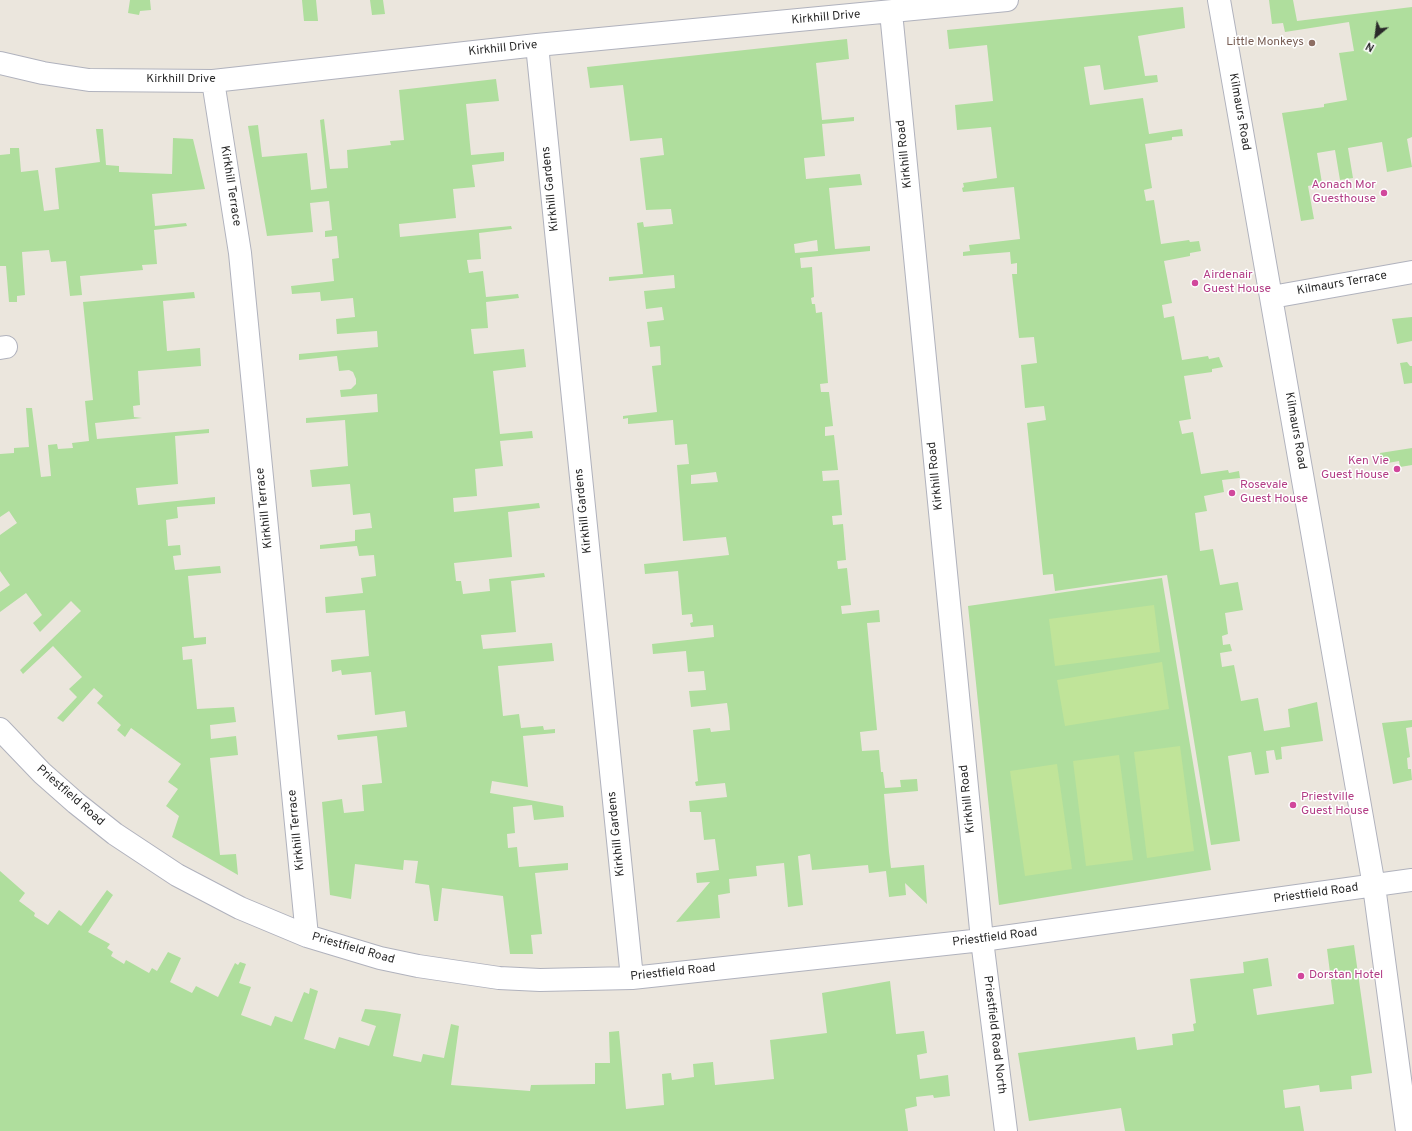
<!DOCTYPE html>
<html>
<head>
<meta charset="utf-8">
<style>
  body { margin:0 }
  #map { position:relative; width:1412px; height:1131px; overflow:hidden; background:#ebe6dd; font-family:Overpass,sans-serif }
  canvas { display:block }
  .north { position:absolute; left:1356px; top:16px; width:40px; height:40px; -webkit-text-stroke:3px #fff; paint-order:stroke; rotate:209deg; font-size:11px; font-weight:700; line-height:16px; text-align:center; color:#2a2a2a }
  .north::after { content:''; display:block; margin:auto; width:14px; height:18px; background:#2a2a2a; clip-path:polygon(50% 0,100% 100%,50% 72%,0 100%) }
</style>
</head>
<body>
<div id="map">
<canvas width="1412" height="1131"></canvas>
<div class="north">N</div>
</div>
<script>
const c = document.querySelector('canvas').getContext('2d');
c.lineJoin = 'round';
function paint(path, color) {
  c.fillStyle = color;
  c.fill(path, 'evenodd');
}
function toPath(rows) {
  const path = new Path2D();
  for (const r of rows) {
    path.moveTo(r[0], r[1]);
    for (let i = 2; i < r.length; i += 2) path.lineTo(r[i], r[i + 1]);
  }
  return path;
}
function stroke(path, color, width, dash) {
  c.strokeStyle = color;
  c.lineWidth = width;
  c.lineCap = dash ? 'butt' : 'round';
  c.setLineDash(dash || []);
  c.stroke(path);
}
function label(font, color, halo, rows, align = 'center') {
  c.font = font + ' Overpass,sans-serif';
  c.lineWidth = 3;
  c.setLineDash([]);
  c.textBaseline = 'middle';
  c.strokeStyle = halo;
  c.fillStyle = color;
  for (const [text, x, y, turn = 0] of rows) {
    c.save();
    c.translate(x, y);
    c.rotate((+turn || 0) * Math.PI / 180);
    c.textAlign = isNaN(turn) ? turn : align;
    if (halo) c.strokeText(text, 0, 0);
    c.fillText(text, 0, 0);
    c.restore();
  }
}
paint(toPath([
  [130,0,150,0,151,10,140,11,139,15,128,13],
  [302,0,316,0,318,21,304,21],
  [370,0,383,0,385,14,372,15],
  [1269,0,1293,0,1297,21,1412,7,1412,137,1407,139,1412,167,1387,172,1382,142,1348,148,1353,178,1340,180,1335,150,1317,153,1322,183,1308,186,1314,219,1301,221,1282,113,1324,107,1324,104,1347,100,1339,53,1354,51,1349,22,1285,32,1283,23,1272,24],
  [1183,7,1185,28,1138,36,1145,76,1157,75,1158,82,1104,90,1100,65,1084,67,1090,105,1143,98,1149,134,1182,129,1183,136,1172,137,1172,140,1145,144,1152,188,1144,190,1146,201,1154,200,1161,244,1189,240,1190,242,1199,241,1201,251,1190,253,1190,256,1164,261,1172,303,1162,305,1164,318,1174,316,1182,360,1208,356,1209,359,1219,357,1223,367,1212,369,1212,372,1184,376,1191,419,1179,421,1182,434,1193,432,1201,474,1228,470,1229,473,1239,471,1240,478,1222,480,1224,492,1204,496,1207,511,1195,513,1200,551,1213,549,1220,585,1238,582,1239,588,1243,610,1225,613,1228,634,1222,636,1223,645,1230,644,1232,651,1220,653,1222,667,1234,665,1241,701,1258,698,1264,731,1290,727,1288,709,1317,702,1323,741,1281,747,1282,759,1276,760,1274,750,1266,751,1269,773,1255,775,1251,752,1228,756,1240,841,1211,845,1167,575,1055,591,1053,574,1043,575,1027,423,1046,420,1044,406,1025,408,1021,365,1037,363,1034,337,1019,338,1012,274,1017,274,1017,263,1011,264,1010,252,963,256,963,252,970,251,969,245,1020,239,1014,187,963,192,962,188,964,187,963,183,997,178,991,127,957,130,955,105,993,101,987,45,949,49,947,30],
  [847,39,849,59,816,63,822,120,854,117,854,121,822,124,825,156,804,158,806,179,860,174,862,185,829,188,835,249,870,246,870,251,800,258,801,268,812,267,814,297,811,298,812,304,815,304,816,313,822,312,828,383,820,384,821,392,829,392,833,426,825,427,825,436,834,435,838,470,822,471,823,481,839,480,842,515,832,516,833,525,843,524,846,560,837,561,838,569,847,568,851,605,841,606,842,614,879,610,880,622,867,623,877,730,860,732,862,751,879,750,881,772,883,772,885,788,901,787,900,780,917,779,918,791,884,794,889,852,891,868,924,865,927,904,905,883,906,895,889,897,886,871,869,873,868,865,812,870,810,854,798,856,803,905,788,907,784,863,756,866,757,876,729,879,730,893,718,895,720,918,676,922,710,882,697,883,696,873,719,870,715,839,704,840,701,812,690,812,689,801,727,797,725,783,696,786,695,782,698,781,693,730,710,728,711,732,730,730,729,717,727,703,691,707,689,691,706,690,704,671,688,672,686,651,653,654,652,644,714,637,713,625,691,627,690,623,693,622,692,614,682,615,678,571,645,574,644,564,729,555,726,537,683,541,677,465,689,464,687,444,675,445,673,420,628,424,628,418,623,419,623,416,657,412,652,366,661,365,660,346,650,347,647,322,664,320,662,307,646,309,644,291,675,288,674,275,609,281,609,277,643,274,637,223,643,222,644,227,673,224,671,209,646,210,640,158,664,155,662,138,630,141,623,85,590,88,587,67],
  [817,240,818,251,795,253,794,244],
  [716,472,718,482,691,484,691,475],
  [496,79,499,101,466,104,471,155,504,152,504,161,472,165,475,187,453,189,456,218,399,224,400,237,511,226,512,229,479,233,481,259,467,260,469,273,483,271,486,297,518,294,519,298,486,302,488,328,471,329,474,354,524,349,526,367,493,371,500,434,532,431,533,438,500,441,503,466,475,469,477,496,453,498,454,512,539,503,540,508,508,512,512,557,454,563,456,581,461,581,463,594,490,591,489,579,544,573,545,577,511,581,516,632,481,635,483,649,552,643,554,661,498,666,503,716,519,714,521,728,543,726,544,730,555,729,555,733,523,736,528,787,492,781,490,793,563,806,564,817,534,820,532,805,513,807,515,833,507,834,508,848,517,847,519,867,568,863,568,870,535,873,542,934,531,935,533,954,510,954,503,896,442,888,438,921,434,921,429,885,415,883,418,861,404,860,403,870,355,864,351,899,330,895,322,802,342,799,344,813,364,811,362,785,382,783,377,736,338,740,337,735,407,727,405,711,375,715,371,672,342,675,341,670,332,672,331,660,369,656,365,610,326,613,325,597,363,593,361,578,376,576,374,555,359,556,357,546,320,549,320,545,355,541,355,530,372,528,370,513,353,515,350,484,312,487,310,470,348,466,345,420,306,423,306,418,378,412,377,394,341,397,340,390,351,389,356,384,356,379,353,372,349,370,339,371,337,356,299,360,299,354,378,347,377,331,337,334,336,319,355,317,353,298,321,301,320,292,292,294,291,286,334,281,332,259,339,258,337,236,325,237,325,231,332,230,329,201,310,203,313,232,267,236,248,126,258,125,262,157,307,153,311,190,327,188,320,120,324,119,330,169,348,168,347,150,391,145,390,141,404,140,399,90],
  [96,129,103,129,106,165,119,166,119,172,172,174,173,138,193,139,205,189,152,194,155,226,186,223,187,226,154,230,157,264,142,265,143,270,80,276,82,295,70,296,66,261,51,262,49,250,22,252,25,295,17,296,17,302,9,302,6,266,0,266,0,155,10,154,10,148,19,148,21,172,38,170,44,211,59,209,55,168,100,162],
  [194,292,195,298,163,301,167,351,200,348,201,366,138,371,140,405,133,406,134,417,142,418,95,423,97,439,209,429,209,433,175,436,178,484,136,488,138,505,215,497,215,504,177,507,178,518,166,520,168,546,180,545,181,555,173,556,175,570,220,566,221,573,188,576,194,638,206,637,206,644,182,647,183,660,192,659,197,709,234,707,236,722,210,725,211,739,236,736,238,755,210,758,220,855,236,854,238,875,172,837,179,816,166,806,178,789,168,782,181,764,131,728,125,737,117,730,121,725,97,703,103,696,94,688,63,722,57,718,77,697,69,689,82,677,53,646,23,674,20,670,81,611,71,601,40,632,33,623,42,615,26,593,0,612,0,592,10,585,0,571,0,535,17,523,9,511,0,517,0,454,14,453,14,448,29,447,26,408,32,408,41,477,51,476,48,445,57,444,58,449,73,448,72,443,89,441,85,401,93,400,83,302],
  [1412,317,1412,341,1397,344,1392,319],
  [1407,362,1410,366,1412,366,1412,383,1404,384,1400,363],
  [1412,448,1412,465,1400,467,1399,461,1382,464,1380,453],
  [1162,578,1211,870,999,905,968,606],
  [1412,720,1412,727,1406,728,1410,757,1407,758,1408,769,1411,769,1412,780,1393,784,1382,723],
  [0,871,25,893,19,901,35,913,34,916,48,925,59,910,81,926,107,890,113,895,88,932,110,944,107,948,113,952,111,956,124,964,126,960,149,973,152,968,157,971,168,952,181,958,170,982,192,993,196,986,218,997,235,963,238,965,240,962,246,964,239,983,251,987,241,1015,271,1026,275,1016,292,1022,304,992,309,994,310,988,318,991,304,1039,335,1049,339,1037,369,1046,376,1026,361,1021,365,1009,384,1011,401,1014,393,1056,421,1062,423,1054,444,1058,451,1024,459,1026,451,1085,530,1091,531,1085,595,1084,595,1063,610,1063,609,1032,619,1031,626,1109,664,1105,662,1074,671,1073,672,1080,694,1077,693,1064,713,1062,715,1085,774,1079,770,1040,827,1033,822,993,890,981,896,1034,924,1031,927,1053,917,1055,920,1079,948,1075,950,1096,934,1098,933,1095,916,1097,917,1106,905,1109,908,1131,0,1131],
  [1354,945,1372,1073,1351,1076,1352,1089,1320,1092,1319,1085,1283,1090,1285,1108,1300,1106,1304,1131,1125,1131,1121,1108,1029,1121,1018,1053,1135,1037,1137,1050,1173,1045,1172,1034,1194,1031,1193,1024,1196,1023,1190,979,1244,973,1243,962,1268,958,1272,986,1253,989,1257,1015,1334,1004,1327,949]
]), '#afde9d');
paint(toPath([
  [1154,605,1160,652,1055,666,1049,619],
  [1162,662,1169,709,1065,726,1057,680],
  [1180,746,1194,851,1147,858,1134,752],
  [1119,755,1133,860,1086,866,1073,761],
  [1057,764,1072,869,1025,876,1010,771]
]), '#c0e499');
const street = toPath([
  [1219,0,1374,886,1407,1131],
  [891,12,982,940,1006,1131],
  [537,45,632,978],
  [0,63,43,73,89,80,213,81,537,45,1007,0],
  [213,81,240,253,307,936],
  [1272,297,1412,272],
  [0,348,6,347],
  [0,729,42,773,76,803,115,834,177,875,240,908,307,936,380,958,418,966,499,978,540,980,632,978,982,940,1412,880]
]);
stroke(street, '#b0b2bd', 24);
stroke(street, '#fff', 22);
for (const [x, y, r, color] of [
  [1312,43,4,"#8d6e63"],
  [1384,193,4,"#d1479c"],
  [1195,283,4,"#d1479c"],
  [1397,469,4,"#d1479c"],
  [1232,493,4,"#d1479c"],
  [1293,805,4,"#d1479c"],
  [1301,976,4,"#d1479c"]
]) {
  const dot = new Path2D();
  dot.arc(x, y, r, 0, 2 * Math.PI);
  c.fillStyle = color;
  c.fill(dot);
  stroke(dot, '#fff', 1.5);
}
label('12px', '#2a2a2a', '#fff', [
  ["Kirkhill Drive",826,18,-5],
  ["Kirkhill Drive",503,49,-6],
  ["Kirkhill Drive",181,80],
  ["Kilmaurs Road",1239,112,80],
  ["Kirkhill Road",905,154,-96],
  ["Kirkhill Terrace",230,186,81],
  ["Kirkhill Gardens",551,189,-96],
  ["Kilmaurs Terrace",1342,284,-10],
  ["Kilmaurs Road",1295,431,80],
  ["Kirkhill Road",936,476,-96],
  ["Kirkhill Terrace",265,508,-96],
  ["Kirkhill Gardens",584,511,-96],
  ["Priestfield Road",70,796,41],
  ["Kirkhill Road",968,799,-96],
  ["Kirkhill Terrace",297,830,-96],
  ["Kirkhill Gardens",617,834,-96],
  ["Priestfield Road",1316,894,-8],
  ["Priestfield Road",995,938,-7],
  ["Priestfield Road",353,949,16],
  ["Priestfield Road",673,973,-6],
  ["Priestfield Road North",994,1035,83]
]);
label('12px', '#785e54', '#fff', [
  ["Little Monkeys",1304,43]
], 'right');
label('12px', '#b23c85', '#fff', [
  ["Aonach Mor",1376,186,"right"],
  ["Guesthouse",1376,200,"right"],
  ["Airdenair",1203,276],
  ["Guest House",1203,290],
  ["Ken Vie",1389,462,"right"],
  ["Guest House",1389,476,"right"],
  ["Rosevale",1240,486],
  ["Guest House",1240,500],
  ["Priestville",1301,798],
  ["Guest House",1301,812],
  ["Dorstan Hotel",1309,976]
], 'left');
</script>
</body>
</html>
